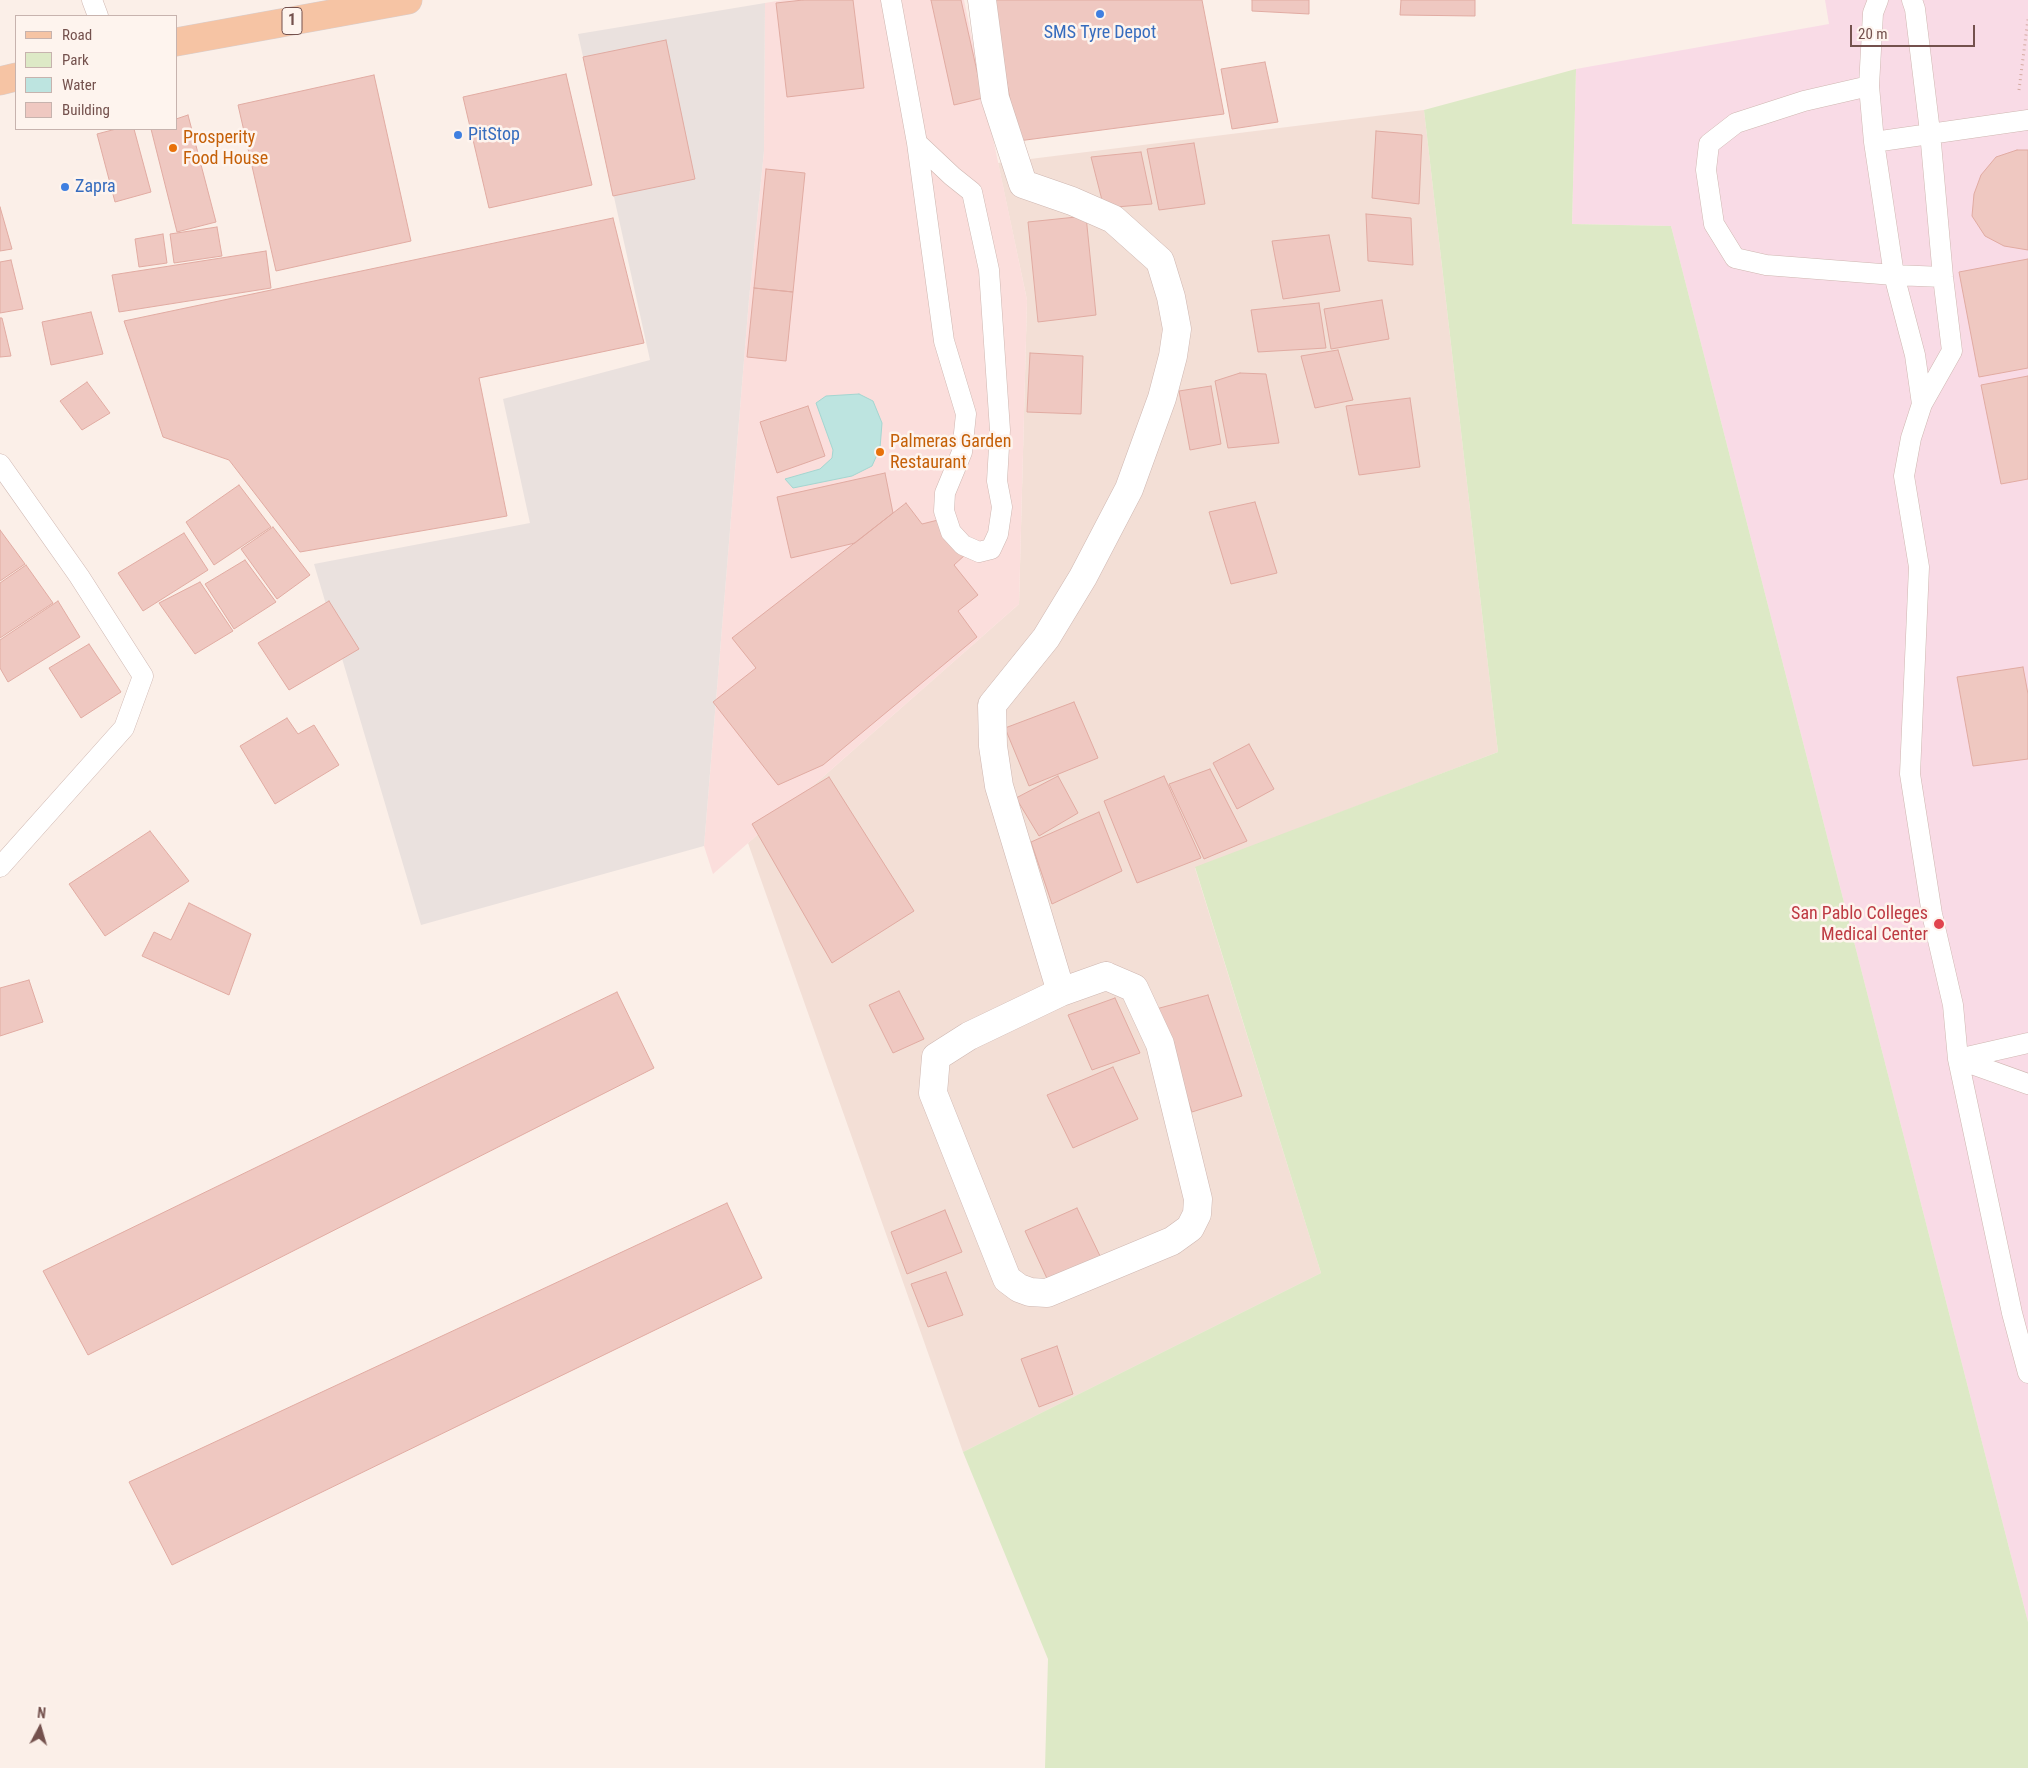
<!DOCTYPE html>
<html>
<head>
<meta charset="utf-8">
<style>
  body { margin:0 }
  #map { position:relative; width:2028px; height:1768px; overflow:hidden; background:#fbefe8; font-family:"Roboto Condensed",sans-serif }
  canvas { display:block }
  .legend { position:absolute; left:15px; top:15px; width:162px; height:115px; box-sizing:border-box; background:#fef4ee; border:1px solid #c7b3ae; margin:0; padding:6px 9px; list-style:none; font-size:15px; color:#74514d }
  .legend li { display:flex; align-items:center; gap:10px; height:25px }
  .legend b { width:25px; border:1px solid #c7b3ae }
  .north { position:absolute; left:15px; top:1703px; width:50px; height:50px; -webkit-text-stroke:4px #fef4ee; paint-order:stroke; rotate:6deg; font-size:14px; font-weight:700; line-height:20px; text-align:center; color:#74514d }
  .north::after { content:''; display:block; margin:auto; width:18px; height:22px; background:#74514d; clip-path:polygon(50% 0,100% 100%,50% 72%,0 100%) }
  .scale { position:absolute; left:1850px; top:25px; width:125px; height:22px; box-sizing:border-box; border:2px solid #74514d; border-top:0; padding-left:6px; font-size:15px; line-height:18px; white-space:nowrap; color:#74514d; -webkit-text-stroke:4px #fef4ee; paint-order:stroke }
</style>
</head>
<body>
<div id="map">
<canvas width="2028" height="1768"></canvas>
<ul class="legend">
<li><b style="height:6px;background:#f6c4a4"></b>Road</li>
<li><b style="height:14px;background:#dde9c6"></b>Park</li>
<li><b style="height:14px;background:#bde4e0"></b>Water</li>
<li><b style="height:14px;background:#efc8c1"></b>Building</li>
</ul>
<div class="north">N</div>
<div class="scale">20 m</div>
</div>
<script>
const c = document.querySelector('canvas').getContext('2d');
c.lineJoin = 'round';
function paint(path, color) {
  c.fillStyle = color;
  c.fill(path, 'evenodd');
}
function toPath(rows) {
  const path = new Path2D();
  for (const r of rows) {
    path.moveTo(r[0], r[1]);
    for (let i = 2; i < r.length; i += 2) path.lineTo(r[i], r[i + 1]);
  }
  return path;
}
function stroke(path, color, width, dash) {
  c.strokeStyle = color;
  c.lineWidth = width;
  c.lineCap = dash ? 'butt' : 'round';
  c.setLineDash(dash || []);
  c.stroke(path);
}
function label(font, color, halo, rows, align = 'center') {
  c.font = font + ' "Roboto Condensed",sans-serif';
  c.lineWidth = 5;
  c.setLineDash([]);
  c.textBaseline = 'middle';
  c.strokeStyle = halo;
  c.fillStyle = color;
  for (const [text, x, y, turn = 0] of rows) {
    c.save();
    c.translate(x, y);
    c.rotate((+turn || 0) * Math.PI / 180);
    c.textAlign = isNaN(turn) ? turn : align;
    if (halo) c.strokeText(text, 0, 0);
    c.fillText(text, 0, 0);
    c.restore();
  }
}
paint(toPath([
  [1424,110,1498,752,1195,868,1321,1273,963,1452,748,843,1019,604,1027,300,998,163]
]), '#f3dfd6');
paint(toPath([
  [783,0,964,0,1027,300,1019,604,713,874,704,846,749,299,764,151,765,3]
]), '#fbdedc');
paint(toPath([
  [765,3,764,151,749,299,704,846,421,925,314,564,530,523,503,399,650,360,578,34]
]), '#eae1de');
paint(toPath([
  [1825,0,2028,0,2028,1622,1671,226,1572,224,1576,69,1829,24]
]), '#f9dbe6');
paint(toPath([
  [1576,69,1572,224,1671,226,2028,1622,2028,1768,1045,1768,1048,1659,963,1452,1321,1273,1195,867,1498,752,1424,110]
]), '#dde9c6');
const water = toPath([
  [859,394,873,401,882,423,880,448,872,466,852,476,793,488,785,479,820,469,832,458,833,450,816,403,826,396,859,394]
]);
paint(water, '#bde4e0');
stroke(water, '#a4d6d1', 1);
const building = toPath([
  [803,0,853,0,864,88,787,97,776,3,803,0],
  [931,0,961,0,983,98,954,105,931,0],
  [991,0,1202,0,1224,114,1018,141,991,0],
  [1252,0,1309,0,1309,14,1252,11,1252,0],
  [1401,0,1475,0,1475,16,1400,15,1401,0],
  [666,40,695,179,613,196,583,57,666,40],
  [1265,62,1278,122,1232,129,1221,69,1265,62],
  [566,74,592,185,489,208,463,97,566,74],
  [374,75,411,241,276,271,238,105,374,75],
  [188,115,216,222,177,232,151,129,176,129,176,119,188,115],
  [116,129,134,129,151,192,115,202,97,134,116,129],
  [1376,131,1422,135,1419,204,1372,198,1376,131],
  [1194,143,1205,204,1159,210,1147,149,1194,143],
  [2017,150,2028,150,2028,250,2004,246,1985,236,1972,216,1974,194,1981,175,1996,157,2017,150],
  [1141,152,1152,204,1104,208,1091,157,1141,152],
  [766,169,805,173,793,292,754,288,766,169],
  [0,207,12,249,0,251,0,207],
  [1366,214,1411,218,1413,265,1368,261,1366,214],
  [1086,216,1096,315,1038,322,1028,222,1086,216],
  [613,218,644,343,479,378,507,516,300,552,229,460,163,437,124,321,613,218],
  [217,227,222,256,174,263,170,234,217,227],
  [163,234,167,263,139,267,135,239,163,234],
  [1329,235,1340,291,1283,299,1272,241,1329,235],
  [266,251,271,288,119,312,112,275,266,251],
  [2028,259,2028,368,1979,377,1959,272,2028,259],
  [11,260,23,309,0,313,0,262,11,260],
  [754,288,793,292,786,361,747,357,754,288],
  [1382,300,1389,339,1331,349,1324,309,1382,300],
  [1319,303,1326,348,1258,352,1251,310,1319,303],
  [91,312,103,354,51,365,42,322,91,312],
  [0,318,2,318,11,356,0,357,0,318],
  [1338,350,1353,400,1315,408,1301,356,1338,350],
  [1030,353,1083,356,1081,414,1027,412,1030,353],
  [1240,373,1266,374,1279,443,1228,448,1215,381,1240,373],
  [2028,376,2028,479,2001,484,1981,385,2028,376],
  [87,382,110,413,82,430,60,401,87,382],
  [1211,386,1221,444,1190,450,1179,391,1211,386],
  [1410,398,1420,467,1359,475,1346,406,1410,398],
  [808,406,825,456,777,473,760,422,808,406],
  [885,473,893,513,855,543,791,558,777,497,885,473],
  [239,485,271,527,214,565,186,522,239,485],
  [1255,502,1277,573,1231,584,1209,512,1255,502],
  [906,503,922,524,938,520,965,555,954,565,978,595,958,611,977,637,823,765,778,785,713,702,756,668,732,638,906,503],
  [273,527,310,575,277,599,241,549,273,527],
  [0,530,25,564,0,581,0,530],
  [184,533,208,570,143,611,118,573,184,533],
  [245,560,276,602,234,629,205,584,245,560],
  [26,565,53,603,0,638,0,583,26,565],
  [200,582,233,631,195,654,159,603,200,582],
  [58,601,80,637,8,682,0,668,0,640,58,601],
  [329,601,359,649,289,690,258,643,329,601],
  [89,644,121,692,81,718,49,668,89,644],
  [2023,667,2028,694,2028,759,1973,766,1957,677,2023,667],
  [1074,702,1098,758,1029,786,1005,728,1074,702],
  [287,718,298,734,314,725,339,765,275,804,240,746,287,718],
  [1249,744,1274,789,1237,809,1213,763,1249,744],
  [1210,769,1247,841,1204,859,1169,784,1210,769],
  [1058,776,1078,813,1039,836,1016,798,1058,776],
  [1164,776,1201,858,1137,883,1104,801,1164,776],
  [829,777,914,911,832,963,752,824,829,777],
  [1099,812,1122,871,1052,904,1031,842,1099,812],
  [150,831,189,881,105,936,69,884,150,831],
  [189,903,251,934,229,995,142,956,154,932,171,940,189,903],
  [29,980,43,1022,0,1036,0,988,29,980],
  [899,991,924,1039,893,1053,869,1005,899,991],
  [617,992,654,1068,88,1355,43,1271,617,992],
  [1208,995,1242,1096,1192,1112,1156,1009,1208,995],
  [1115,998,1140,1053,1092,1070,1068,1015,1115,998],
  [1113,1067,1138,1119,1073,1148,1047,1095,1113,1067],
  [727,1203,762,1278,172,1565,129,1482,727,1203],
  [1077,1208,1102,1260,1050,1285,1025,1231,1077,1208],
  [945,1210,962,1252,907,1274,891,1232,945,1210],
  [946,1272,963,1315,928,1327,911,1284,946,1272],
  [1057,1346,1073,1394,1039,1407,1021,1359,1057,1346]
]);
paint(building, '#efc8c1');
stroke(building, '#e1aba2', 1);
const lane = toPath([
  [92,0,98,16],
  [891,0,917,143,944,341,966,414,962,452,945,493,944,511,951,532,963,545,979,552,991,549,998,534,1002,507,997,481,1000,430,989,270,972,192,952,176,917,143],
  [1878,0,1873,13,1869,86,1874,142,1894,275,1915,355,1922,404],
  [1912,0,1915,9,1930,132,1943,277,1952,351,1922,404,1911,438,1904,476,1919,567,1910,774,1932,914,1953,1005,1958,1059,2028,1084],
  [1869,86,1804,101,1736,123,1709,144,1706,170,1714,224,1735,258,1766,265,1894,275,1943,277],
  [1874,142,2028,120],
  [0,464,79,576,143,676,124,728,0,867],
  [2028,1043,1958,1059,2012,1313,2028,1373]
]);
const street = toPath([
  [982,0,995,98,1023,184,1072,201,1113,219,1160,261,1171,297,1177,329,1173,356,1162,398,1129,489,1083,577,1046,638,992,705,993,746,999,786,1061,992],
  [1106,976,1134,988,1160,1044,1198,1199,1197,1214,1190,1228,1172,1241,1047,1293,1030,1292,1019,1288,1007,1279,933,1093,936,1057,969,1036,1061,992,1106,976]
]);
const primary = toPath([
  [176,42,408,0],
  [0,81,16,77]
]);
stroke(lane, '#cfb7b1', 21);
stroke(street, '#cfb7b1', 29);
stroke(primary, '#d8cecd', 29);
stroke(toPath([
  [2019,90,2028,19]
]), '#d5aba3', 3, [1, 4]);
stroke(lane, '#fff', 20);
stroke(street, '#fff', 28);
stroke(primary, '#f6c4a4', 28);
for (const [x, y, r, color] of [
  [1100,14,5,"#3f7fe0"],
  [458,135,5,"#3f7fe0"],
  [173,148,5,"#e8710a"],
  [65,187,5,"#3f7fe0"],
  [880,452,5,"#e8710a"],
  [1939,924,6,"#e0444e"]
]) {
  const dot = new Path2D();
  dot.arc(x, y, r, 0, 2 * Math.PI);
  c.fillStyle = color;
  c.fill(dot);
  stroke(dot, '#fef4ee', 2);
}
for (const [x, y, w] of [
  [292,21,20]
]) {
  const box = new Path2D();
  box.roundRect(x - w / 2, y - 13.5, w, 27, 4);
  c.fillStyle = '#fef4ee';
  c.fill(box);
  stroke(box, '#74514d', 1);
}
label('bold 16px', '#74514d', null, [
  ["1",292,21]
]);
label('18px', '#366cbe', '#fef4ee', [
  ["SMS Tyre Depot",1100,33,"center"],
  ["PitStop",468,135],
  ["Zapra",75,187]
], 'left');
label('18px', '#c56008', '#fef4ee', [
  ["Prosperity",183,138],
  ["Food House",183,159],
  ["Palmeras Garden",890,442],
  ["Restaurant",890,463]
], 'left');
label('18px', '#be3a42', '#fef4ee', [
  ["San Pablo Colleges",1928,914],
  ["Medical Center",1928,935]
], 'right');
</script>
</body>
</html>
